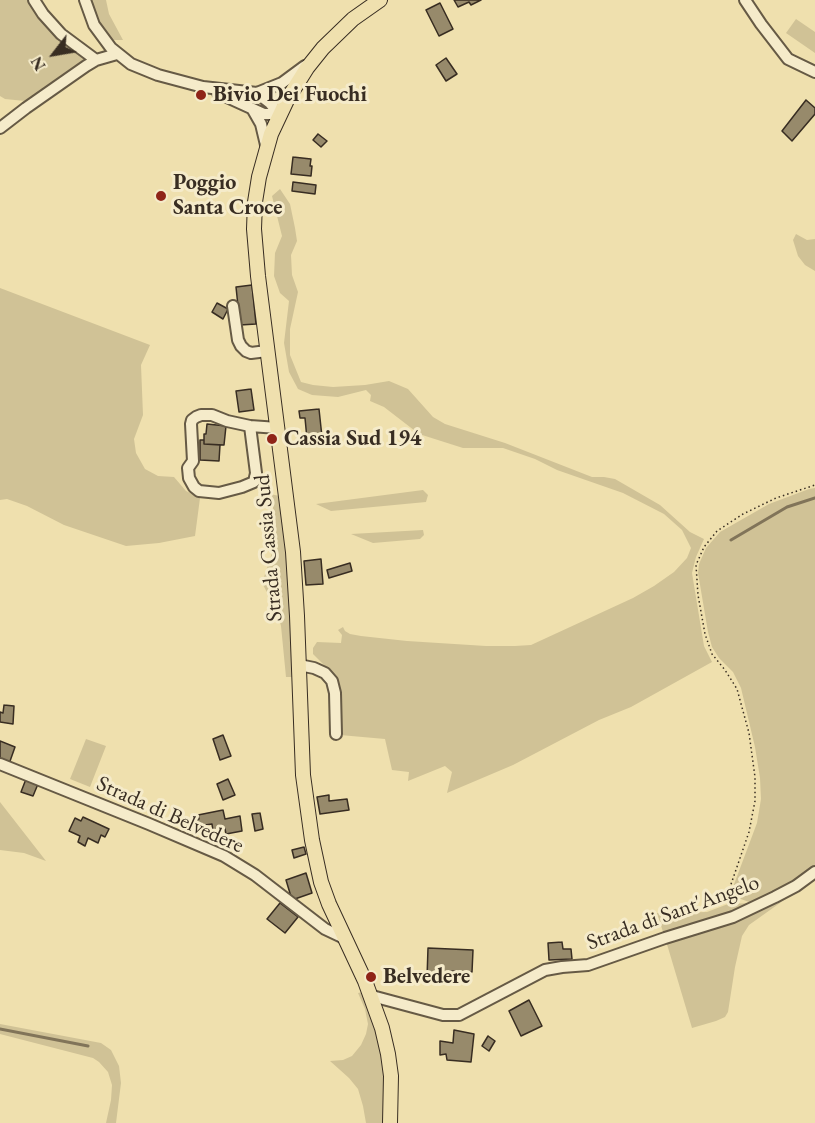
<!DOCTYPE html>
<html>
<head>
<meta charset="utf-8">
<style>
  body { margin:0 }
  #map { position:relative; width:815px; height:1123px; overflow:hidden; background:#efe0ae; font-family:"EB Garamond",serif }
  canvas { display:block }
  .north { position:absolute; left:24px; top:24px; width:60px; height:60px; -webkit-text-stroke:4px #f5ebca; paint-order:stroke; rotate:239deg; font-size:16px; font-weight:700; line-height:24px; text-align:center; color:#382d22 }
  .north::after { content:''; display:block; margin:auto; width:21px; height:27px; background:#382d22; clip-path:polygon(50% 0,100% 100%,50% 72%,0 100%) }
</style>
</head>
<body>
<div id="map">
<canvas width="815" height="1123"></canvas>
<div class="north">N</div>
</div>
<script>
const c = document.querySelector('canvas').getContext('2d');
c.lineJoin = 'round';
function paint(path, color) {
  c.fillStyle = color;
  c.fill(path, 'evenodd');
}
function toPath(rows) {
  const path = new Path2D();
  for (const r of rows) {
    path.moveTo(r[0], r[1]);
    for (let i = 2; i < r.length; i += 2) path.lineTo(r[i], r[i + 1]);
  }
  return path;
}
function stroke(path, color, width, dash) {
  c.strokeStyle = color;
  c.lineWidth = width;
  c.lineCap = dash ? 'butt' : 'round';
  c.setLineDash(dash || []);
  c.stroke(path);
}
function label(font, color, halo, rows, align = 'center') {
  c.font = font + ' "EB Garamond",serif';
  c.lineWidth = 6;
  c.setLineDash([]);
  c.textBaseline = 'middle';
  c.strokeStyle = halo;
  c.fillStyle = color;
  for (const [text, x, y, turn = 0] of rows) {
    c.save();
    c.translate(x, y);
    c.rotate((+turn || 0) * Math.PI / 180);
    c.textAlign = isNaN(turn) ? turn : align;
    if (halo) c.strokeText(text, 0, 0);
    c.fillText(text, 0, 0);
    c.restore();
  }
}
paint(toPath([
  [0,0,29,0,57,36,74,52,87,60,25,101,5,99,0,96],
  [91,0,106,0,109,14,123,40,110,40,96,19],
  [796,19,815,32,815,53,786,33],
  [280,189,290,204,295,228,297,241,291,255,292,275,298,292,290,329,290,355,301,382,313,385,333,387,365,385,389,381,408,389,433,417,445,424,505,443,592,477,604,477,615,479,660,505,690,532,704,539,696,557,692,573,704,646,712,662,631,707,599,720,513,765,447,793,452,772,445,766,408,781,409,772,392,770,385,739,340,735,330,671,313,654,313,648,317,642,341,643,342,635,338,630,343,627,345,631,350,634,361,636,407,641,486,646,515,646,531,645,633,598,654,586,674,572,687,558,691,548,682,530,664,514,623,493,557,470,535,459,503,448,463,448,419,434,384,407,370,401,371,395,366,390,338,397,312,395,298,389,289,372,284,343,289,301,280,293,274,276,275,253,282,236,272,196],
  [796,234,807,240,815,239,815,271,805,265,798,256,793,240],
  [0,288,150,345,141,365,143,415,134,439,136,453,145,469,158,476,174,477,186,491,200,498,195,536,159,543,126,546,64,525,27,506,7,499,0,500],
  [815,488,815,869,797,883,735,913,664,935,657,913,707,912,728,904,752,903,738,898,733,892,733,887,757,823,761,799,760,778,755,747,741,688,733,672,719,658,712,647,708,632,698,573,699,564,706,548,720,532,769,504,809,489],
  [423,490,428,495,426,502,331,511,316,504],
  [264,493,280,496,290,583,292,677,286,677,281,626,277,611,262,583,276,541,273,507,268,495],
  [423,530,424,535,420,539,373,543,351,534],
  [86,739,106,746,90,787,70,779],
  [0,802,46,861,24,853,0,850],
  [815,878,749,925,742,936,735,967,728,1012,725,1017,716,1021,692,1028,666,941],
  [363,992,375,1025,383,1062,385,1093,384,1123,366,1123,363,1106,358,1089,349,1078,330,1061,343,1060,352,1056,361,1045,366,1034,368,1024,365,1009,358,993],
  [0,1024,101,1043,111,1050,119,1066,121,1083,116,1123,106,1123,111,1100,112,1085,108,1072,99,1062,93,1058,0,1034]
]), '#d0c296');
stroke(toPath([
  [731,540,787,507,815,498],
  [0,1029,88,1046]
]), '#817459', 3);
const building = toPath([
  [454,0,481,0,471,5,469,2,458,7,454,0],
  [440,3,453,29,439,36,426,10,440,3],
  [446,58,457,74,446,81,436,65,446,58],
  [806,100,815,108,815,114,792,141,782,131,806,100],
  [318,134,327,141,321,147,313,140,318,134],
  [293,157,311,159,310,166,312,166,311,176,291,174,293,157],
  [293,182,316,185,315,194,292,191,293,182],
  [252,285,256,324,240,325,236,287,252,285],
  [217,303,228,309,223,319,212,312,217,303],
  [251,389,254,410,239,412,236,391,251,389],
  [319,409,322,437,307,439,305,418,300,418,299,411,319,409],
  [207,424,226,426,224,445,204,444,204,434,206,434,207,424],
  [200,440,204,440,204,444,220,445,219,461,200,460,200,440],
  [321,559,323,584,306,585,304,561,321,559],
  [350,563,352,571,329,578,327,570,350,563],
  [4,705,14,706,13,724,0,722,0,712,3,713,4,705],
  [223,735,231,756,220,760,213,739,223,735],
  [0,741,15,747,9,764,0,760,0,741],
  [26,779,38,784,33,796,21,792,26,779],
  [228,779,235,795,223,800,217,784,228,779],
  [329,795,329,801,347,799,349,810,320,814,317,797,329,795],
  [223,810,225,819,240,816,242,831,226,834,225,829,213,831,212,824,198,826,197,819,199,819,198,815,223,810],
  [260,813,263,829,255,831,252,814,260,813],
  [83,817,109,829,105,837,101,835,98,843,88,838,85,846,78,842,80,836,69,831,75,818,81,821,83,817],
  [304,847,306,854,294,858,292,850,304,847],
  [306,873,312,893,292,900,286,880,306,873],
  [280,903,298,917,285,933,267,919,280,903],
  [562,942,563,949,571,949,572,959,549,960,548,943,562,942],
  [428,948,473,950,472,972,448,971,448,979,427,978,428,948],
  [529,1000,542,1026,521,1036,509,1011,529,1000],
  [454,1030,474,1034,471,1062,447,1060,446,1054,440,1055,440,1041,453,1043,454,1030],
  [488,1036,495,1041,489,1051,482,1046,488,1036]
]);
paint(building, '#978a6b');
stroke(building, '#382d22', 1.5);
const minor = toPath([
  [34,0,43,14,61,34,96,60],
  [85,0,94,25,111,48,131,64,158,75,203,87,257,93,282,83,305,66],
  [745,0,761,24,788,59,815,72],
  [218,93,264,114,279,114],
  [257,93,270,103,279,114],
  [253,110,261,124,266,145],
  [0,128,26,108,86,66,96,60,117,54],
  [233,306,238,340,241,346,246,351,251,353,267,351],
  [250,426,256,473,254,482,242,487,219,493,199,491,194,487,189,478,188,468,193,461,191,424,192,420,196,417,201,415,212,415,227,421,250,426,278,428],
  [299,665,314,668,325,673,332,681,335,693,336,734],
  [0,764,149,824,224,856,255,875,325,929,344,938],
  [372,996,443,1015,459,1015,545,970,562,967,588,965,665,938,733,917,775,897,796,886,815,872]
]);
const major = toPath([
  [380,0,353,19,323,48,307,68,287,100,271,134,259,177,255,202,254,229,258,276,293,552,297,616,303,775,312,840,321,882,329,904,365,981,382,1028,388,1054,391,1076,390,1123]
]);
stroke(minor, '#665a45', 14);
stroke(major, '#382d22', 16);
stroke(toPath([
  [738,902,735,901,730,896,729,890,749,832,755,801,755,777,749,733,737,689,725,670,712,654,705,634,698,595,696,565,704,547,717,531,743,514,776,498,815,485]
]), '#382d22', 1.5, [1.5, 3]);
stroke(minor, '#f5ebca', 10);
stroke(major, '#efe0ae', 14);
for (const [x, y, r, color] of [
  [201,95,6,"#8f2418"],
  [161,196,6,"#8f2418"],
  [272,439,6,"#8f2418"],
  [371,977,6,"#8f2418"]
]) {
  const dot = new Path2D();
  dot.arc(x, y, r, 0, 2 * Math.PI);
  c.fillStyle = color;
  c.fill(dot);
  stroke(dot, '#f5ebca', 2);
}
label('bold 22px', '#382d22', '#f5ebca', [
  ["Bivio Dei Fuochi",213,95],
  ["Poggio",173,183],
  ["Santa Croce",173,208],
  ["Cassia Sud 194",284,439],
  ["Belvedere",383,977]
], 'left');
label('22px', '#382d22', '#f5ebca', [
  ["Strada Cassia Sud",269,548,-95],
  ["Strada di Belvedere",170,815,24],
  ["Strada di Sant'Angelo",673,913,-20]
]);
</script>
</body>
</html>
